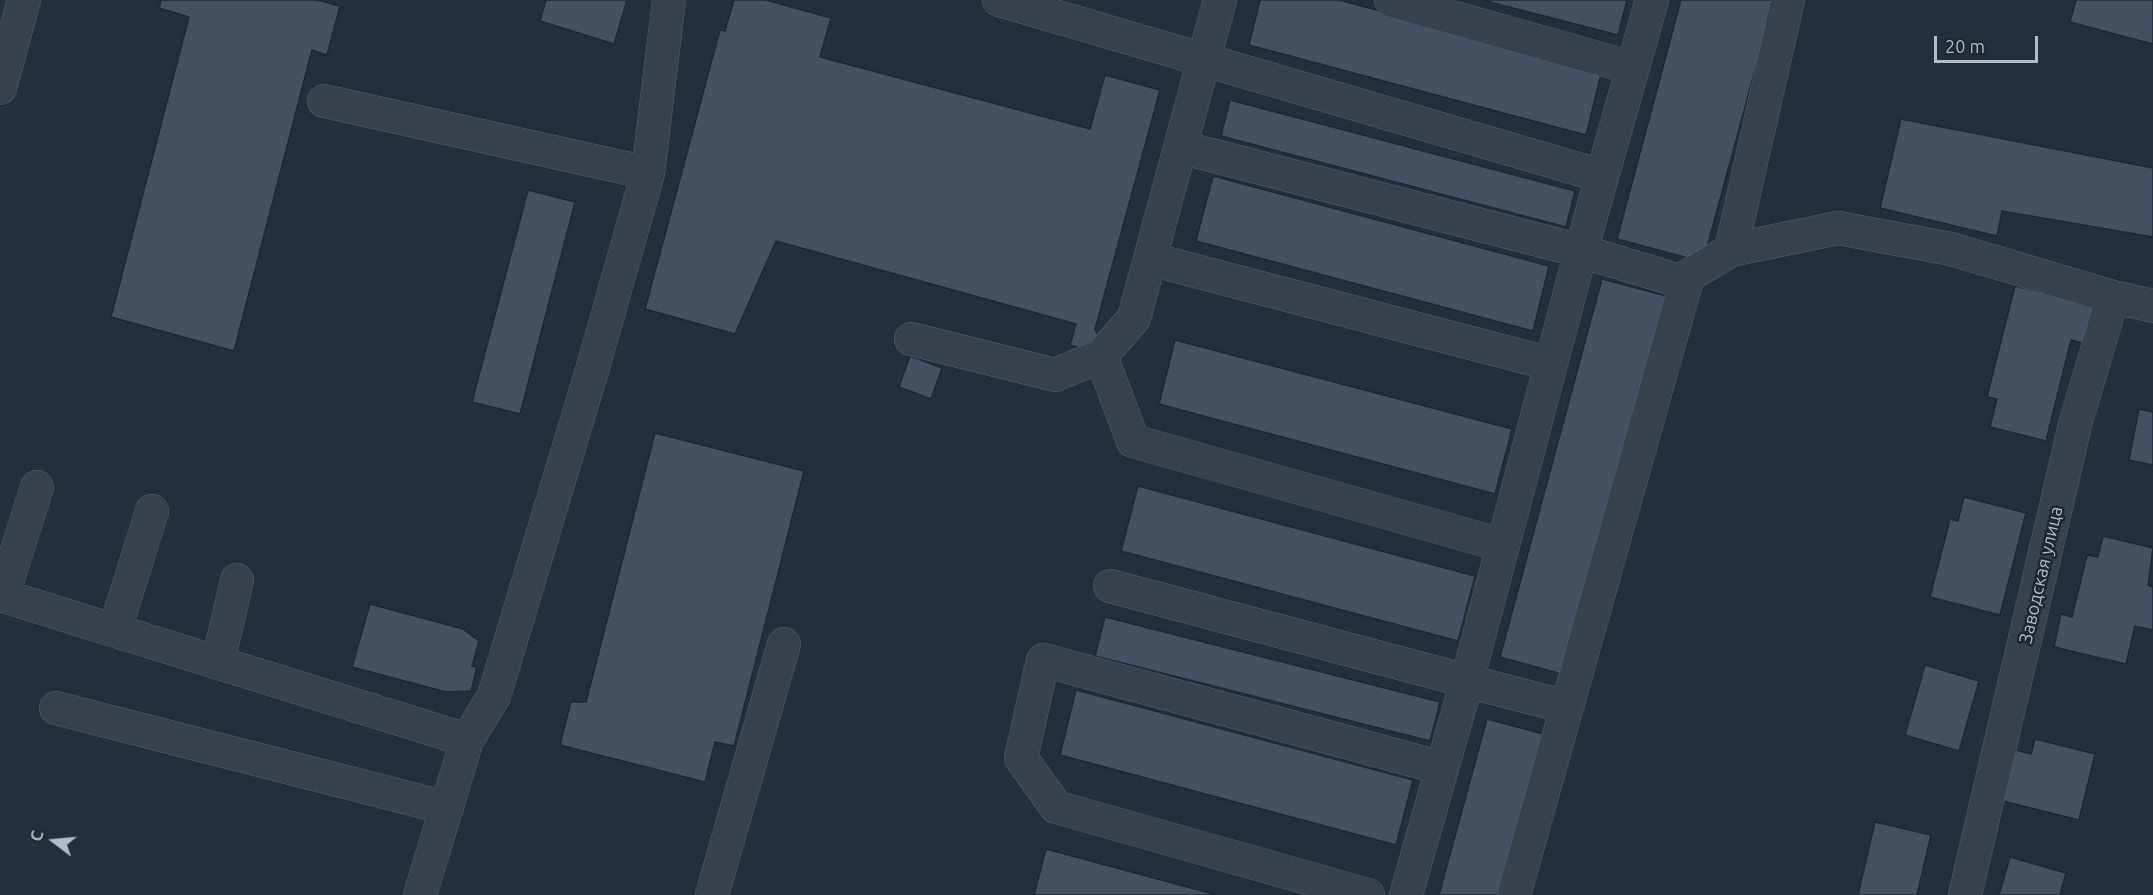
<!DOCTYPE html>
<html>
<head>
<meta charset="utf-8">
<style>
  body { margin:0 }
  #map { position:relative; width:2153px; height:895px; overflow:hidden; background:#242f3e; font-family:Ubuntu,sans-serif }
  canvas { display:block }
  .north { position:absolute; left:24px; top:811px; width:60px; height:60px; -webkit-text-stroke:4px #1d2633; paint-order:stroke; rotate:286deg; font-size:16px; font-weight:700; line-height:24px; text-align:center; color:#b4bcc9 }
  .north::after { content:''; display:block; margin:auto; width:21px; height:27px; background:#b4bcc9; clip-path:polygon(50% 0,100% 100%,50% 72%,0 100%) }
  .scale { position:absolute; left:1934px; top:36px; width:104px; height:27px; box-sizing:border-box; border:3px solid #b4bcc9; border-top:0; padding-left:8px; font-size:18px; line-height:21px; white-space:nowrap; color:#b4bcc9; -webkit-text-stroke:4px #1d2633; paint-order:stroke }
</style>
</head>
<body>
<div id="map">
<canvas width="2153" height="895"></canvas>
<div class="north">С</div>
<div class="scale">20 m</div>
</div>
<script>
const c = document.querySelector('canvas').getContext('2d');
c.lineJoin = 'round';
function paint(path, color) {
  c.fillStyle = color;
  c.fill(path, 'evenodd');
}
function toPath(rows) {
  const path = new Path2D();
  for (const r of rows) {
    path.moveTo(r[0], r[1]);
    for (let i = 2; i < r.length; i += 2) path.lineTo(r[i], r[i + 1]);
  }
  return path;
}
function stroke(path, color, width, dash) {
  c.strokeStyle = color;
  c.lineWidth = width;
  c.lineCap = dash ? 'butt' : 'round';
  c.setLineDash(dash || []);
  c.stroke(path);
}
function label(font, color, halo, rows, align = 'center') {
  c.font = font + ' Ubuntu,sans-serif';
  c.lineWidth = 5;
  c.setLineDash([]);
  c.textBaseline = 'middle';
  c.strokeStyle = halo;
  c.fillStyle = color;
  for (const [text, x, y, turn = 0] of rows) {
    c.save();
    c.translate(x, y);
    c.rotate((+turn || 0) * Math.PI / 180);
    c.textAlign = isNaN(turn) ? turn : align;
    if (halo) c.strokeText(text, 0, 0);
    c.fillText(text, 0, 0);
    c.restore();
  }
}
const building = toPath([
  [161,0,317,0,340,6,327,55,312,50,234,351,111,317,189,17,159,8,161,0],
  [546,0,627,0,614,44,540,21,546,0],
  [734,0,766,0,831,18,820,57,1090,129,1105,75,1160,90,1095,329,1101,343,1098,353,1070,345,1076,324,776,241,735,334,645,309,720,30,725,31,734,0],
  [1260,0,1339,0,1602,70,1586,135,1249,45,1260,0],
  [1482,0,1627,0,1618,35,1482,0],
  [1681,0,1774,0,1703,262,1617,239,1681,0],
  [2076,0,2153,0,2153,44,2070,22,2076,0],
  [1230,100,1575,191,1566,227,1221,136,1230,100],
  [1901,119,2153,168,2153,237,2002,211,1997,236,1880,208,1901,119],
  [1213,176,1549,266,1533,331,1196,241,1213,176],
  [528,190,575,202,520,414,472,402,528,190],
  [1602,279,1666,296,1565,675,1500,657,1602,279],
  [2015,286,2101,307,2091,345,2071,340,2046,441,1990,427,1997,399,1987,397,2015,286],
  [1175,340,1512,429,1495,494,1159,404,1175,340],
  [910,356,942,368,931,399,899,387,910,356],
  [2139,409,2153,412,2153,465,2129,460,2139,409],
  [655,433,804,471,734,746,715,742,705,782,560,745,571,702,586,702,655,433],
  [1138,486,1475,576,1458,641,1121,551,1138,486],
  [1964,497,2026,513,2000,615,1930,597,1950,519,1958,521,1964,497],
  [2103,536,2153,548,2148,585,2153,587,2153,630,2135,626,2126,664,2054,647,2061,614,2072,617,2087,555,2098,557,2103,536],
  [370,604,463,629,479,641,472,666,477,667,471,691,446,692,352,667,370,604],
  [1105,617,1440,702,1430,741,1095,656,1105,617],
  [1925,665,1979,681,1959,751,1905,735,1925,665],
  [1076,690,1413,780,1396,845,1060,755,1076,690],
  [1487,719,1551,736,1508,895,1439,895,1487,719],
  [2035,739,2095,754,2079,820,2003,801,2015,750,2031,754,2035,739],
  [1875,822,1931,835,1917,895,1858,895,1875,822],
  [1046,849,1217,895,1034,895,1046,849],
  [2010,857,2066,873,2060,895,1999,895,2010,857]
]);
paint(building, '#455162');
stroke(building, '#1f2835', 1.5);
const minor = toPath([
  [999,0,1602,176],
  [1391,0,1633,68],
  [0,88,24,0],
  [324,101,648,173],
  [1180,147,1581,251,1652,0],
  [1731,250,1788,0],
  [1150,259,1551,364],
  [911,339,1055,375,1101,356,1134,318,1220,0],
  [1101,356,1133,441,1502,545],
  [1110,586,1467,681,1581,251,1686,283],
  [0,595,467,740,420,895],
  [3,595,37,487],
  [115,630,152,511],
  [218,662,237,580],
  [56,708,447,808],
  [467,740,494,696,593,367,648,173,669,0],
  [712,895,784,644],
  [1368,895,1056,807,1021,758,1043,660,1442,768],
  [1406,895,1467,681,1567,707],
  [1514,895,1688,276,1731,250,1838,228,1951,249,2113,297],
  [1965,895,2076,421,2113,297,2153,306]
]);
stroke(minor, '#565f6c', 34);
stroke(minor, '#38414e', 33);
label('18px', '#b4bcc9', '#1d2633', [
  ["Заводская улица",2041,575,-77]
]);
</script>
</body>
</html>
